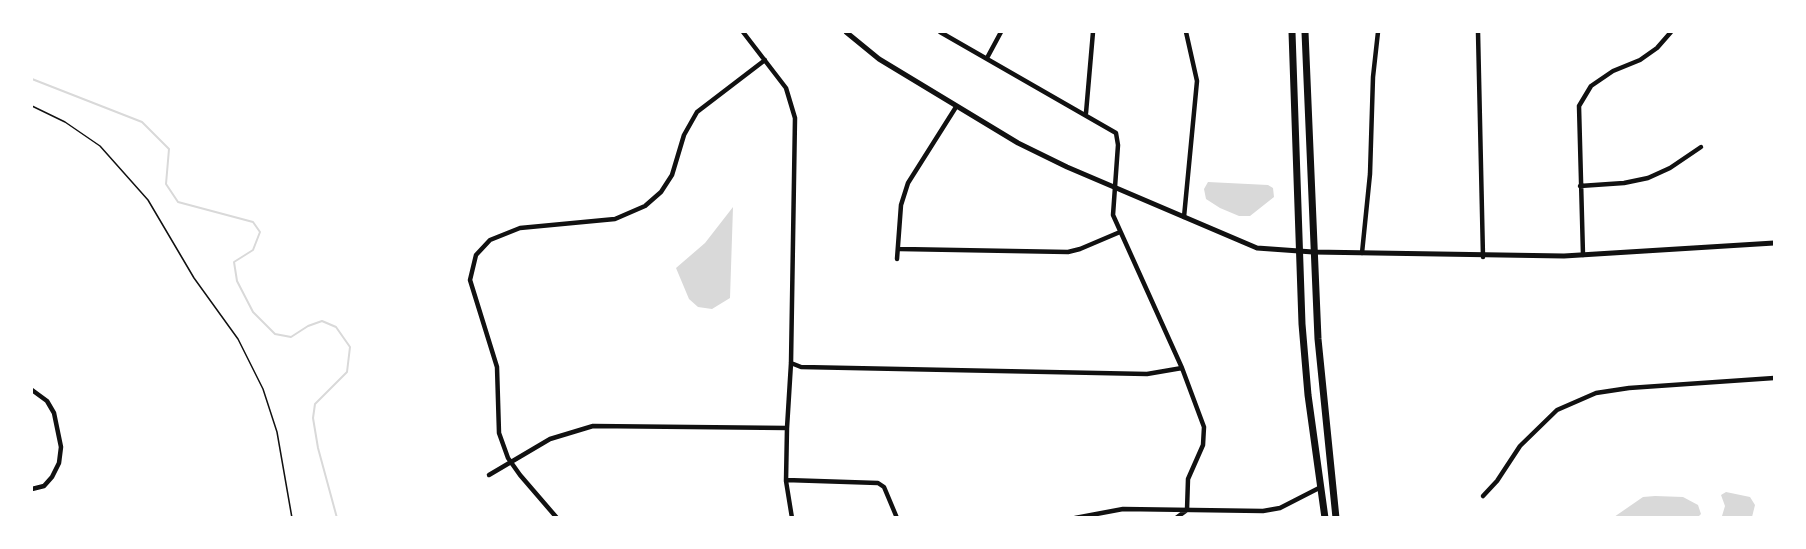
<!DOCTYPE html>
<html>
<head>
<meta charset="utf-8">
<style>
  body { margin:0 }
  #map { position:relative; width:1806px; height:549px; overflow:hidden; background:#fff; font-family:"Golos Text",sans-serif }
  canvas { display:block }
  .frame { position:absolute; inset:0; border:33px solid #fff; pointer-events:none }
</style>
</head>
<body>
<div id="map">
<canvas width="1806" height="549"></canvas>
<div class="frame"></div>
</div>
<script>
const c = document.querySelector('canvas').getContext('2d');
c.lineJoin = 'round';
function paint(path, color) {
  c.fillStyle = color;
  c.fill(path, 'evenodd');
}
function toPath(rows) {
  const path = new Path2D();
  for (const r of rows) {
    path.moveTo(r[0], r[1]);
    for (let i = 2; i < r.length; i += 2) path.lineTo(r[i], r[i + 1]);
  }
  return path;
}
function stroke(path, color, width, dash) {
  c.strokeStyle = color;
  c.lineWidth = width;
  c.lineCap = dash ? 'butt' : 'round';
  c.setLineDash(dash || []);
  c.stroke(path);
}
paint(toPath([
  [1208,182,1268,185,1273,188,1274,197,1250,216,1239,216,1220,208,1206,199,1204,189],
  [733,207,730,298,712,309,698,307,689,299,676,268,705,243],
  [1726,492,1750,497,1755,505,1752,517,1722,516,1725,506,1721,495],
  [1655,496,1683,497,1698,505,1701,514,1697,518,1614,517,1643,497]
]), '#d9d9d9');
stroke(toPath([
  [32,79,142,122,169,149,166,184,178,202,253,222,260,232,253,250,234,262,237,281,253,312,275,334,291,337,308,326,322,321,336,327,350,347,347,372,315,404,313,418,318,448,337,518]
]), '#d9d9d9', 2);
stroke(toPath([
  [32,106,65,122,100,146,148,200,194,278,238,339,263,389,277,432,292,518]
]), '#111', 1.5);
stroke(toPath([
  [940,32,1116,133,1118,145,1113,215,1182,368,1204,427,1203,445,1188,479,1187,510],
  [1478,32,1483,257],
  [987,58,1001,32],
  [1086,113,1093,32],
  [1580,186,1624,183,1648,178,1670,168,1701,147],
  [1184,217,1197,81,1186,32],
  [900,249,1068,252,1080,249,1120,232],
  [1362,253,1370,174,1373,77,1378,32],
  [1583,255,1579,106,1591,86,1613,71,1640,60,1657,48,1671,32],
  [897,259,901,205,908,183,956,107],
  [791,363,801,367,1147,374,1182,368],
  [32,390,47,401,54,413,61,447,59,463,52,477,44,486,32,489],
  [787,428,786,481,792,518],
  [489,475,550,439,593,426,787,428,791,363,795,118,786,88,743,32],
  [786,480,878,483,884,487,897,518],
  [1483,496,1497,481,1520,446,1557,410,1596,393,1629,388,1774,378],
  [557,518,520,475,508,458,499,433,497,367,470,280,476,255,490,240,520,228,615,219,645,206,661,192,672,175,684,135,697,112,765,60],
  [1075,518,1123,509,1263,511,1280,508,1321,487],
  [1176,518,1187,510]
]), '#111', 4.5);
stroke(toPath([
  [846,32,879,59,1018,143,1067,167,1257,248,1313,252,1564,256,1774,243]
]), '#111', 5);
stroke(toPath([
  [1292,32,1302,324,1308,395,1325,518],
  [1305,32,1318,339,1336,518]
]), '#111', 7);
</script>
</body>
</html>
